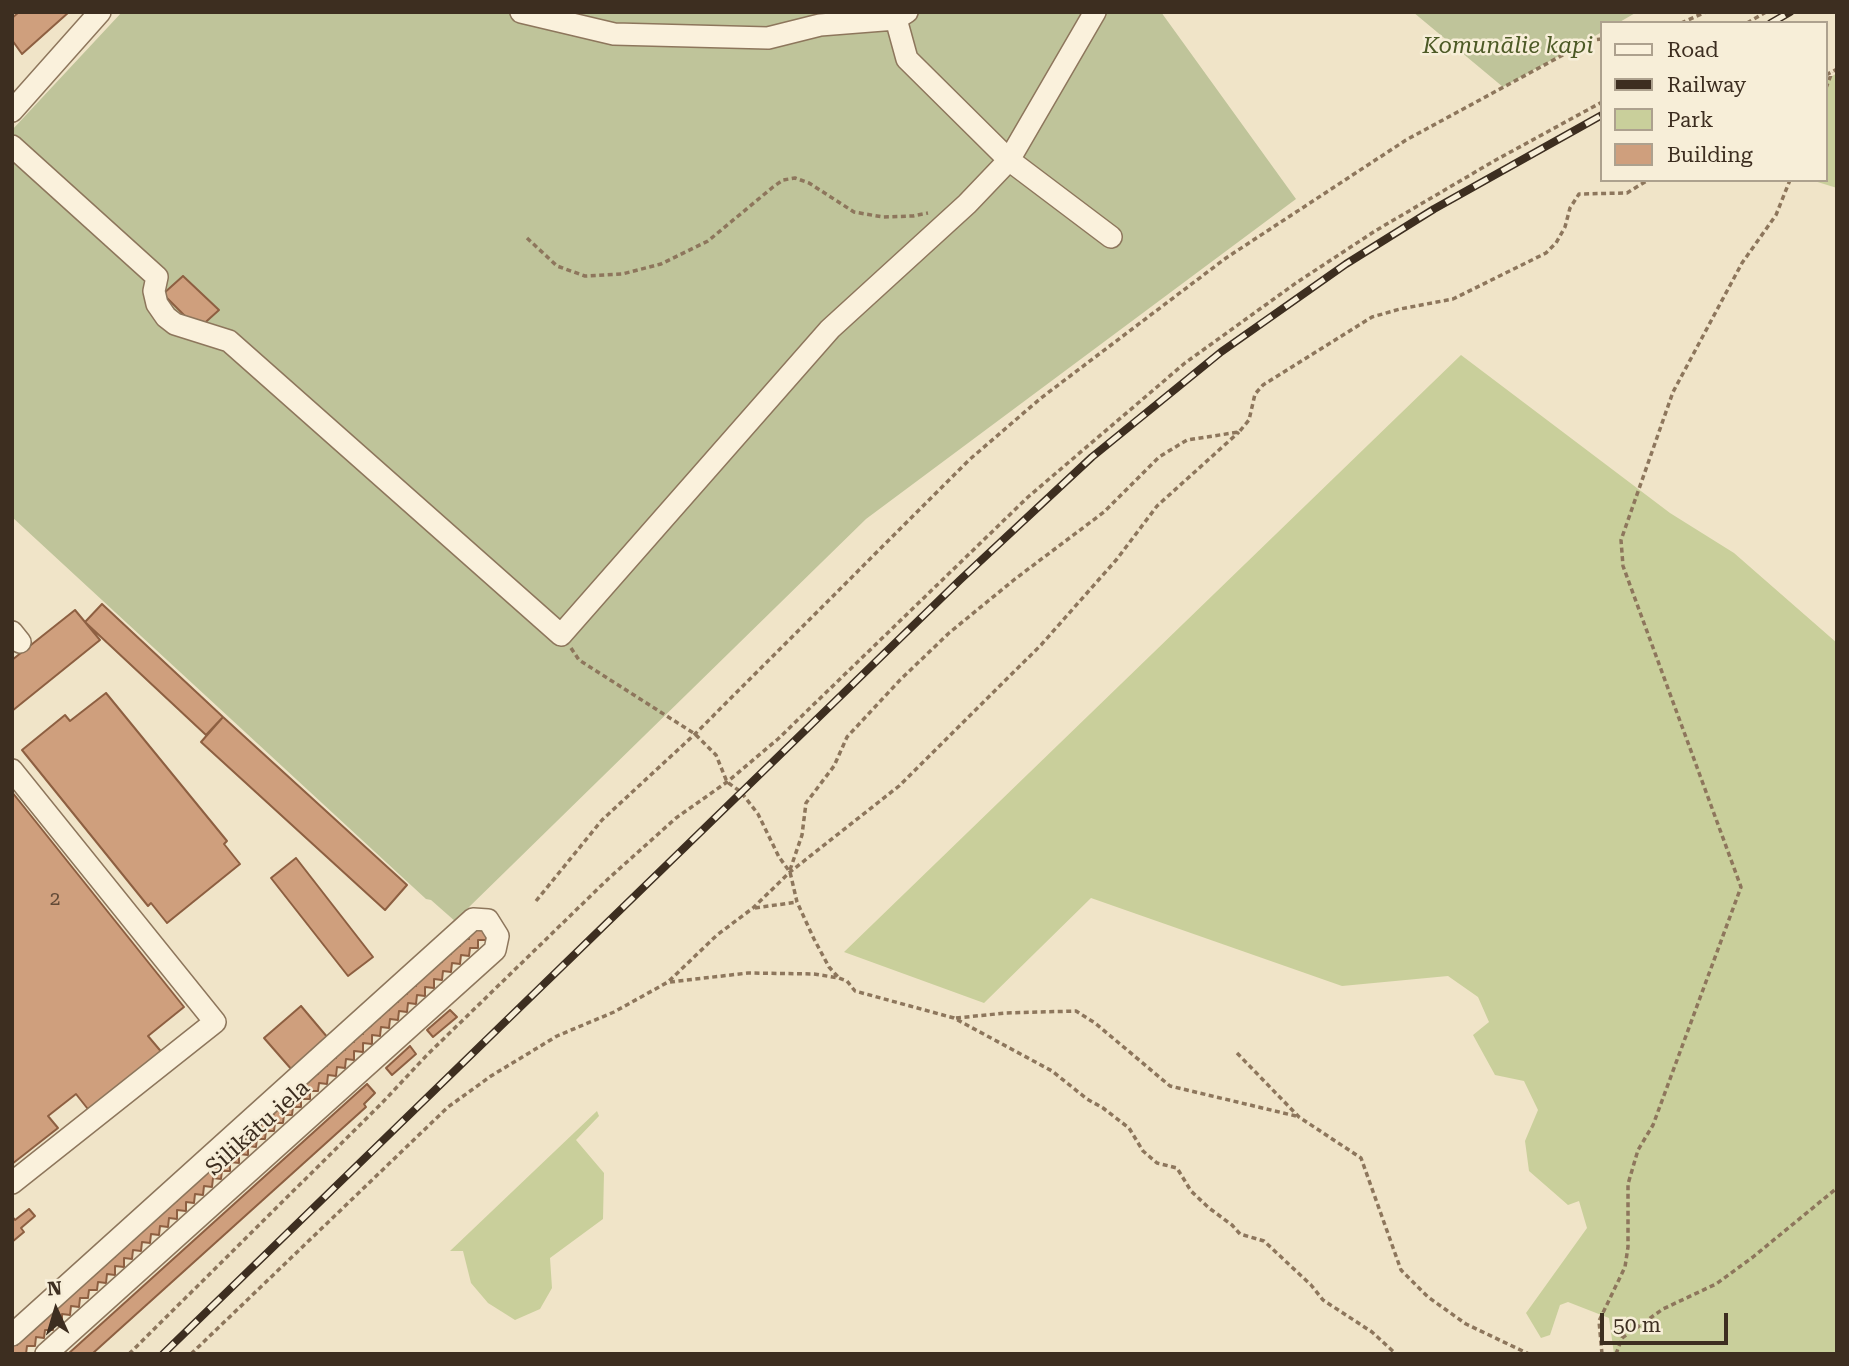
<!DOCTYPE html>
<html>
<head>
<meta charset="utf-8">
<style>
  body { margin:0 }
  #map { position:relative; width:1849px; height:1366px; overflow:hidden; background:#f0e4c8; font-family:"Roboto Serif",serif }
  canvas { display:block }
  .frame { position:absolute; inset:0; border:14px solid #3d2e20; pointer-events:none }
  .legend { position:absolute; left:1600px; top:21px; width:228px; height:161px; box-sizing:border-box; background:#f7eed8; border:2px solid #ada18e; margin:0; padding:9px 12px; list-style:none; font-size:21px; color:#3d2e20 }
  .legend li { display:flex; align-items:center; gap:14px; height:35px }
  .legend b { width:35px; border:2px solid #ada18e }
  .north { position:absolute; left:21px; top:1275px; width:70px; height:70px; -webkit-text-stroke:5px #f7eed8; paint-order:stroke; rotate:356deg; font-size:19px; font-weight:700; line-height:28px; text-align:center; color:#3d2e20 }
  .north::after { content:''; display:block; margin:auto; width:24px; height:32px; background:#3d2e20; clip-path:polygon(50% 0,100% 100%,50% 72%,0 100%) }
  .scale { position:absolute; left:1600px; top:1313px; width:128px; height:32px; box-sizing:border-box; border:4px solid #3d2e20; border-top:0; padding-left:9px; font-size:21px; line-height:24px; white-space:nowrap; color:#3d2e20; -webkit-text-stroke:5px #f7eed8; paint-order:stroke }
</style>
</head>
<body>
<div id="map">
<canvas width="1849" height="1366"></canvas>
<div class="frame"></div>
<ul class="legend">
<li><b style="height:9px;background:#faf1dc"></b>Road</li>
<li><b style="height:9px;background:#3d2e20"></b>Railway</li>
<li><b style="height:19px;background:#c9cf9b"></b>Park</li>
<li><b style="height:19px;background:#cf9f7d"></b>Building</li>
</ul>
<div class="north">N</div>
<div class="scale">50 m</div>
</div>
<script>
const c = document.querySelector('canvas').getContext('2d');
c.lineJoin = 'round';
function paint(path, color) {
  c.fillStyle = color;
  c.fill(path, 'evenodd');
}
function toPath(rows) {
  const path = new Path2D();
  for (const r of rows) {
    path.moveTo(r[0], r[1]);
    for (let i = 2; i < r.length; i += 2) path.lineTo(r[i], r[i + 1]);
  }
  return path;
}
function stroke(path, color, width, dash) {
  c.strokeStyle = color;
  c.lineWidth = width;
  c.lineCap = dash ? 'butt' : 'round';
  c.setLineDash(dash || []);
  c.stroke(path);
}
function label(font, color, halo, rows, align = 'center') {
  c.font = font + ' "Roboto Serif",serif';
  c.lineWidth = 5;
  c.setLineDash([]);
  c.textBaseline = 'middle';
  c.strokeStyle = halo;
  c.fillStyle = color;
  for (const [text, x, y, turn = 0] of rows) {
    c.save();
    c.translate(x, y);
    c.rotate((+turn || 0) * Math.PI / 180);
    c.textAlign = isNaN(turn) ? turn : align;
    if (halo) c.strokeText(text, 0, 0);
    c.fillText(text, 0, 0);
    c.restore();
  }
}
paint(toPath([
  [1837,73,1837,188,1811,180,1826,180,1826,80],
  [1461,355,1670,513,1734,553,1837,643,1837,1354,1614,1354,1609,1318,1568,1302,1560,1305,1550,1335,1541,1338,1526,1313,1587,1228,1579,1201,1568,1205,1529,1171,1525,1141,1538,1110,1524,1081,1495,1075,1473,1035,1489,1022,1478,997,1448,976,1342,986,1091,898,984,1003,844,952],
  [597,1111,599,1116,576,1140,604,1173,603,1219,550,1258,552,1288,540,1309,515,1320,488,1303,471,1283,463,1251,450,1251]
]), '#c9cf9b');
paint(toPath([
  [122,12,1161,12,1296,199,866,519,466,910,456,922,431,900,426,899,12,517,12,130],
  [1413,12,1637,12,1618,23,1602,23,1602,32,1503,87]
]), '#bfc49a');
const building = toPath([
  [19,12,69,12,22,54,12,40,12,18,19,12],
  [183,276,219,310,198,329,163,294,183,276],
  [102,604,223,717,206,735,85,622,102,604],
  [75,610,100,640,12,711,12,660,75,610],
  [106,693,227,841,224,844,240,864,167,923,151,903,148,906,22,750,65,715,70,721,106,693],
  [223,717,407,885,385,910,201,742,223,717],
  [12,792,184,1007,148,1036,164,1055,91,1113,76,1094,48,1116,58,1128,12,1164,12,792],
  [296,858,373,957,348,976,271,878,296,858],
  [469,929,487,931,486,940,478,940,478,948,470,948,469,956,461,955,460,964,452,963,451,972,443,971,442,980,434,979,434,988,425,987,425,996,417,995,416,1004,408,1003,407,1012,399,1011,398,1020,390,1019,389,1028,381,1027,380,1036,372,1035,372,1044,363,1043,363,1052,354,1051,354,1060,346,1059,345,1068,337,1067,336,1076,328,1075,327,1084,319,1083,318,1091,310,1091,310,1099,301,1099,301,1107,293,1107,292,1115,284,1115,283,1123,275,1123,274,1131,266,1131,265,1139,257,1139,256,1147,248,1146,248,1155,239,1154,239,1163,230,1162,230,1171,222,1171,221,1179,213,1178,212,1187,204,1186,203,1195,195,1194,194,1203,186,1202,186,1211,177,1210,177,1219,169,1218,168,1227,160,1226,159,1235,151,1234,150,1243,142,1242,141,1251,133,1250,132,1259,124,1258,124,1267,115,1266,115,1275,107,1274,106,1283,98,1282,97,1290,89,1290,88,1298,80,1298,79,1307,71,1306,70,1315,62,1314,62,1322,53,1322,53,1330,45,1330,44,1338,36,1337,35,1346,27,1346,26,1354,12,1354,12,1344,17,1345,18,1336,27,1328,35,1329,36,1320,44,1321,45,1312,53,1313,53,1304,61,1305,62,1296,70,1297,71,1288,79,1289,80,1280,88,1281,89,1272,97,1273,98,1264,106,1265,106,1256,115,1257,115,1248,123,1249,124,1240,132,1241,133,1232,141,1233,142,1224,150,1225,151,1217,159,1217,160,1209,168,1209,168,1200,177,1201,177,1192,185,1193,186,1185,194,1185,195,1177,203,1177,204,1169,212,1169,213,1161,221,1161,222,1153,230,1153,230,1145,239,1145,239,1137,247,1137,248,1129,256,1130,257,1121,265,1122,266,1113,274,1114,275,1105,283,1106,284,1097,292,1098,292,1089,301,1090,301,1081,309,1082,310,1073,318,1074,319,1065,327,1066,328,1057,336,1058,337,1049,345,1050,346,1041,354,1042,354,1033,363,1034,363,1025,371,1026,372,1017,380,1018,381,1009,389,1010,390,1001,398,1002,399,994,407,994,408,986,416,986,416,978,424,978,425,970,433,970,434,962,442,962,443,954,451,954,452,946,460,946,461,938,469,939,469,929],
  [301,1006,328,1038,292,1070,264,1038,301,1006],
  [450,1010,457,1017,433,1037,427,1030,450,1010],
  [410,1046,416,1054,392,1075,386,1068,410,1046],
  [367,1084,375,1093,364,1104,366,1107,92,1354,68,1354,367,1084],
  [29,1209,35,1216,21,1228,24,1232,12,1242,12,1216,15,1220,29,1209]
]);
paint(building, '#cf9f7d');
stroke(building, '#8d5f41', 2);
const minor = toPath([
  [521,12,614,34,768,38,820,25,896,19,907,12],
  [896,19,907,59,1009,160,1111,237],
  [12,111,100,12],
  [12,146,157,277,154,291,157,304,166,317,175,324,229,341,561,635,830,329,967,204,1009,160,1095,12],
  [12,632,20,642],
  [12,770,215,1022,12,1183],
  [12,1335,473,919,488,920,498,936,495,950,46,1354]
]);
stroke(minor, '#8d765c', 24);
stroke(toPath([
  [1681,23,1706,12],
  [1747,23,1766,12],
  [1826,75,1837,69],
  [1826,88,1832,72],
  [527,238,557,266,585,276,622,274,661,264,708,241,773,187,783,180,795,178,809,183,854,212,883,217,913,216,928,213],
  [571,648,579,660,695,734,716,755,727,782,741,792,758,814,779,857,790,872,797,902,814,939,829,967,839,978],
  [790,870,802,835,806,803,834,766,847,737,900,680,949,633,1015,579,1104,512,1159,457,1187,440,1239,432,1249,420,1255,394,1263,385,1372,317,1400,309,1453,299,1546,253,1556,243,1565,227,1570,208,1579,194,1627,193,1648,180],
  [536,901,602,820,695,734,969,460,1041,398,1226,258,1406,140,1583,44,1593,40,1602,39],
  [755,908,797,902],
  [670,982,748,973,814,974,839,978,847,981,855,991,954,1018,1052,1071,1087,1099,1103,1108,1129,1128,1143,1151,1157,1163,1177,1168,1191,1191,1209,1208,1232,1225,1240,1234,1264,1241,1311,1285,1323,1300,1372,1332,1396,1354],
  [956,1018,1006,1013,1076,1011,1095,1023,1170,1086,1296,1116],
  [1237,1053,1299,1117,1361,1158,1401,1270,1428,1297,1466,1324,1529,1354],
  [129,1354,381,1104,427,1055,608,879,676,818,727,782,778,739,1028,497,1185,363,1296,283,1375,231,1494,161,1602,102],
  [191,1354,448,1107,491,1076,557,1036,614,1012,668,982,717,935,753,908,790,872,899,786,1041,645,1117,559,1157,506,1239,432],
  [1602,1354,1599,1321,1625,1267,1628,1247,1628,1184,1638,1150,1653,1125,1741,887,1623,566,1621,540,1673,392,1742,263,1776,215,1790,180],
  [1616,1354,1622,1338,1663,1309,1716,1284,1753,1257,1837,1188]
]), '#8d765c', 3.5, [5, 3.5]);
stroke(minor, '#faf1dc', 21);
const rail = toPath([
  [1771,23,1790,12],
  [163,1354,960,580,1092,457,1221,352,1346,264,1434,209,1602,115]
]);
stroke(rail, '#3d2e20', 8);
stroke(rail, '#f7eed8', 5, [16]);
label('19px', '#624a37', null, [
  ["2",55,899]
]);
label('italic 23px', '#4d5a26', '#f7eed8', [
  ["Komunālie kapi",1508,46]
]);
label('23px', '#3d2e20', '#f7eed8', [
  ["Silikātu iela",258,1128,-42]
]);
</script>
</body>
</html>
